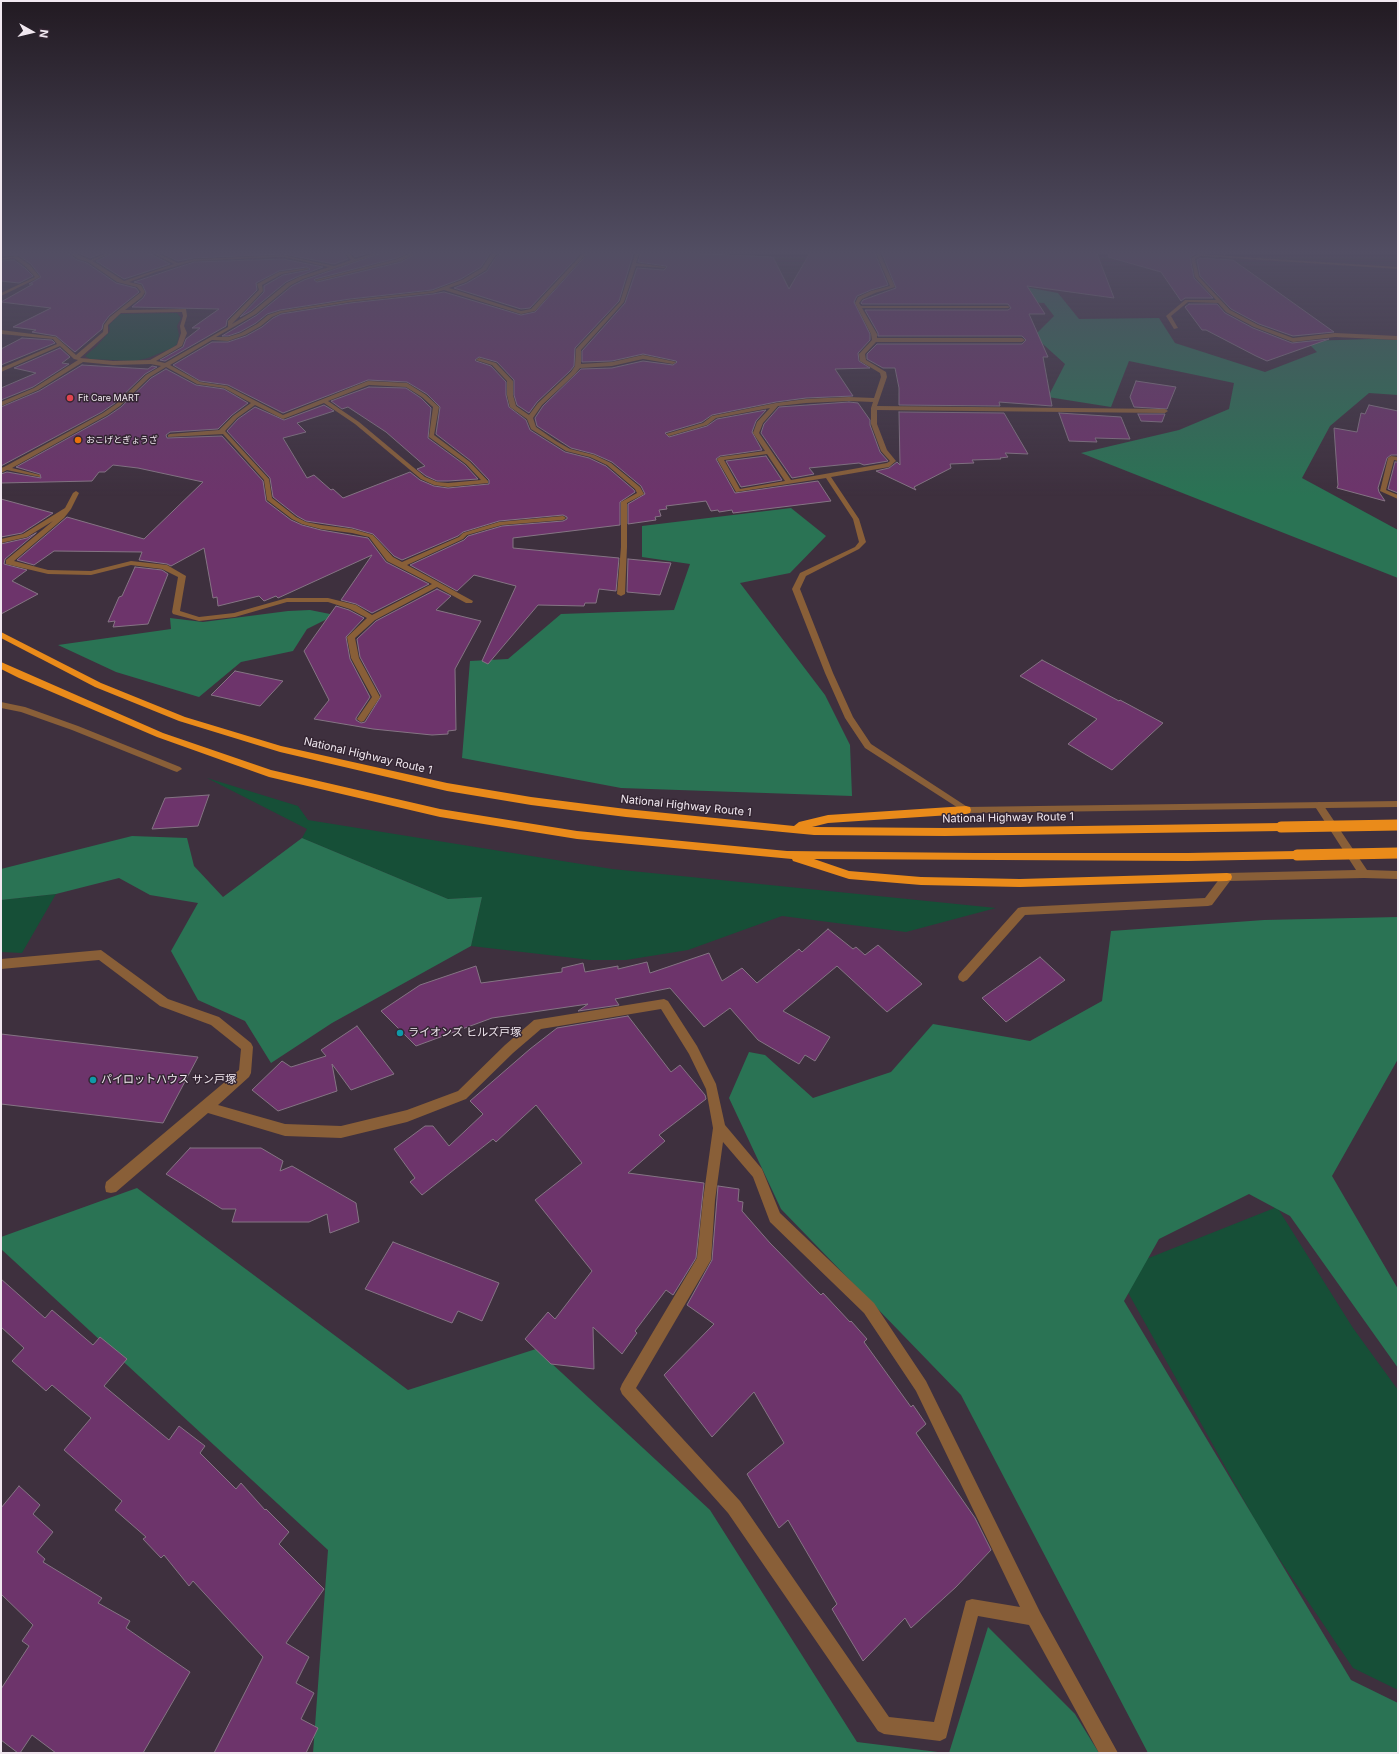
<!DOCTYPE html>
<html>
<head>
<meta charset="utf-8">
<style>
  body { margin:0 }
  #map { position:relative; width:1399px; height:1754px; overflow:hidden; background:#3e303e; font-family:Inter,sans-serif }
  canvas { display:block }
  .frame { position:absolute; inset:0; border:2px solid #f1e8f0; pointer-events:none }
  .north { position:absolute; left:12px; top:12px; width:40px; height:40px; -webkit-text-stroke:3px #342633; paint-order:stroke; rotate:98deg; font-size:11px; font-weight:700; line-height:16px; text-align:center; color:#f1e8f0 }
  .north::after { content:''; display:block; margin:auto; width:14px; height:18px; background:#f1e8f0; clip-path:polygon(50% 0,100% 100%,50% 72%,0 100%) }
</style>
</head>
<body>
<div id="map">
<canvas width="1399" height="1754"></canvas>
<div class="frame"></div>
<div class="north">N</div>
</div>
<script>
const c = document.querySelector('canvas').getContext('2d');
c.lineJoin = 'round';
function paint(path, color) {
  c.fillStyle = color;
  c.fill(path, 'evenodd');
}
function toPath(rows) {
  const path = new Path2D();
  for (const r of rows) {
    path.moveTo(r[0], r[1]);
    for (let i = 2; i < r.length; i += 2) path.lineTo(r[i], r[i + 1]);
  }
  return path;
}
function stroke(path, color, width, dash) {
  c.strokeStyle = color;
  c.lineWidth = width;
  c.lineCap = dash ? 'butt' : 'round';
  c.setLineDash(dash || []);
  c.stroke(path);
}
function label(font, color, halo, rows, align = 'center') {
  c.font = font + ' Inter,"Noto Sans JP",sans-serif';
  c.lineWidth = 3;
  c.setLineDash([]);
  c.textBaseline = 'middle';
  c.strokeStyle = halo;
  c.fillStyle = color;
  for (const [text, x, y, turn = 0] of rows) {
    c.save();
    c.translate(x, y);
    c.rotate((+turn || 0) * Math.PI / 180);
    c.textAlign = isNaN(turn) ? turn : align;
    if (halo) c.strokeText(text, 0, 0);
    c.fillText(text, 0, 0);
    c.restore();
  }
}
paint(toPath([
  [177,313,181,318,177,326,179,335,177,344,172,348,148,358,135,361,90,359,85,356,97,346,110,331,109,325,120,314],
  [207,778,298,806,308,820,612,869,996,908,906,932,782,916,688,950,626,960,591,960,471,946,482,897,448,899,302,838,307,829],
  [56,894,22,953,1,952,1,900],
  [1277,1207,1353,1328,1398,1390,1398,1690,1353,1668,1265,1538,1116,1271]
]), '#164f37');
paint(toPath([
  [999,282,1058,293,1079,319,1159,318,1175,343,1265,372,1317,352,1306,341,1372,339,1398,340,1398,395,1369,393,1330,426,1302,478,1398,530,1398,578,1081,453,1179,430,1229,409,1234,383,1129,361,1111,407,1048,397,1065,364,1034,336,1054,316,1044,303,1007,301],
  [791,508,826,536,790,573,740,583,825,695,850,745,852,796,621,788,462,758,470,661,508,659,561,614,674,610,690,564,642,557,642,526],
  [310,610,335,615,307,629,293,651,241,662,199,697,116,672,58,645,171,629,170,618,203,622,288,611],
  [132,836,187,838,194,866,223,897,302,838,448,899,482,897,471,946,332,1023,271,1063,245,1021,198,1000,171,951,198,903,150,895,119,878,56,894,1,900,1,869],
  [1398,917,1398,1059,1332,1176,1398,1289,1398,1368,1290,1216,1249,1194,1159,1239,1124,1301,1351,1680,1398,1703,1398,1753,1148,1753,961,1395,781,1209,729,1098,749,1052,765,1055,813,1098,891,1072,933,1024,1030,1041,1102,1001,1111,931,1264,920],
  [137,1188,408,1390,536,1349,710,1510,857,1742,946,1753,313,1753,328,1550,1,1249,1,1237],
  [988,1627,1075,1714,1099,1753,949,1753]
]), '#2a7354');
const building = toPath([
  [1,251,65,251,77,260,87,263,116,283,136,288,139,292,109,316,103,324,102,329,75,352,56,336,32,332,36,330,13,327,51,308,1,302,33,284,29,284,41,277,31,264,18,255,1,256,1,251],
  [74,251,108,251,90,258,74,251],
  [117,251,139,251,153,255,170,264,124,279,96,261,117,251],
  [169,251,342,251,348,259,334,264,283,254,194,258,178,261,161,253,169,251],
  [349,251,376,251,355,257,349,251],
  [387,251,412,251,397,258,315,279,314,280,317,282,401,262,421,251,495,251,490,253,481,267,461,279,432,290,350,299,280,310,267,314,256,323,240,332,228,336,222,336,257,315,292,286,304,280,387,251],
  [504,251,583,251,530,308,521,309,454,288,467,283,487,271,496,257,504,251],
  [590,251,634,251,619,301,575,348,574,366,570,371,537,402,529,413,517,405,514,395,514,380,497,362,479,357,475,360,476,361,491,366,506,382,506,395,509,407,526,420,530,430,565,452,589,458,606,466,634,490,635,492,620,502,620,525,513,538,513,548,619,558,616,591,599,589,596,603,585,603,584,606,538,605,488,664,482,661,516,586,474,575,457,591,410,565,464,540,468,536,502,526,563,521,567,519,567,517,563,515,499,521,463,532,458,536,402,560,394,556,373,534,352,528,306,521,297,516,273,497,270,478,227,431,238,419,255,407,284,420,324,405,334,411,297,423,306,432,283,438,307,478,314,475,331,490,333,489,343,498,410,472,420,480,434,486,448,488,489,484,489,480,471,461,436,434,440,407,427,394,407,382,368,380,283,413,228,385,200,381,173,365,212,342,228,342,246,336,262,327,273,318,281,314,350,303,433,294,444,292,521,315,535,312,590,251],
  [641,251,773,257,789,289,811,251,874,251,888,285,871,290,857,296,854,302,870,334,870,340,858,353,859,361,870,368,835,369,853,396,806,398,776,402,712,415,702,422,665,433,669,437,707,426,717,419,766,410,756,421,752,432,762,450,720,456,716,459,735,493,818,481,831,501,733,513,732,510,719,512,718,510,711,511,706,501,666,506,667,509,659,510,661,516,655,517,656,520,628,524,628,504,645,494,641,486,612,462,594,454,571,448,537,426,535,418,543,406,581,369,612,368,643,361,673,365,677,362,676,361,643,354,612,361,582,362,582,351,625,303,637,268,664,270,667,267,666,266,638,262,641,251],
  [881,251,1096,251,1114,298,1027,286,1045,314,1029,314,1048,357,1043,357,1052,406,999,402,1000,406,899,405,899,388,895,368,883,368,867,359,867,354,877,344,1022,344,1026,340,1022,336,878,336,878,333,865,310,1008,310,1011,308,1008,304,862,304,861,303,863,300,896,288,881,251],
  [1109,251,1220,251,1225,254,1199,252,1190,257,1194,278,1213,298,1185,298,1181,301,1161,272,1108,257,1109,251],
  [1200,258,1233,260,1334,332,1293,336,1259,324,1231,309,1200,276,1197,260,1200,258],
  [283,259,323,267,299,276,286,282,251,311,240,317,264,292,264,286,283,275,309,270,310,269,307,267,279,271,256,283,257,290,227,320,226,326,165,361,160,360,183,347,186,339,200,328,192,328,219,309,132,307,143,298,146,293,142,284,134,282,194,262,283,259],
  [14,260,25,268,33,276,19,283,1,281,1,261,14,260],
  [1189,304,1217,304,1225,313,1253,328,1292,343,1329,339,1267,361,1256,356,1206,330,1202,330,1185,307,1189,304],
  [22,338,52,340,55,343,1,365,1,349,22,338],
  [60,348,70,357,62,363,69,364,33,387,1,400,1,388,36,373,14,368,60,348],
  [82,365,148,369,152,366,157,367,145,374,115,403,102,412,1,466,1,407,39,391,82,365],
  [166,369,196,385,224,389,248,403,232,415,218,429,170,432,166,435,167,438,222,436,263,481,266,501,291,520,302,525,321,530,368,538,386,562,429,584,372,613,356,604,341,600,372,555,278,598,276,596,264,601,259,596,218,606,217,597,213,598,204,548,171,566,167,564,139,560,142,552,54,551,34,565,17,560,67,517,144,539,203,482,138,468,113,465,105,472,99,472,92,481,1,483,1,474,7,472,41,478,40,474,16,467,108,416,121,407,151,378,166,369],
  [1136,381,1176,387,1167,409,1134,407,1130,397,1136,381],
  [369,387,406,388,421,398,431,408,428,438,465,465,478,479,448,481,437,481,426,476,417,469,425,466,386,432,348,407,342,409,331,401,369,387],
  [849,402,858,403,870,420,870,425,880,452,888,461,864,465,859,463,809,468,814,474,792,478,761,433,764,424,779,407,849,402],
  [1369,405,1398,411,1398,455,1391,455,1387,458,1378,488,1379,492,1385,501,1337,488,1338,485,1334,428,1357,432,1361,413,1365,414,1369,405],
  [899,412,1004,413,1028,454,1005,453,1008,457,1000,458,1001,459,972,460,974,463,950,464,951,468,914,487,916,490,876,471,889,468,897,462,900,465,899,412],
  [1059,413,1121,417,1130,439,1095,438,1097,442,1069,441,1059,413],
  [1138,414,1165,414,1162,422,1141,421,1138,414],
  [766,456,782,480,741,487,726,461,766,456],
  [1395,462,1398,462,1398,493,1388,489,1395,462],
  [1,499,53,513,22,533,1,537,1,499],
  [36,533,5,559,4,564,27,570,12,581,38,594,1,614,1,544,27,538,36,533],
  [628,559,671,563,660,595,627,592,628,559],
  [135,567,162,570,168,574,148,624,113,627,115,621,108,622,119,597,122,596,135,567],
  [437,589,451,596,436,610,481,621,455,669,456,730,448,731,448,734,432,735,373,729,314,719,329,700,304,651,336,606,349,610,364,618,346,637,350,659,370,697,356,718,356,720,361,723,365,722,381,696,360,657,357,639,376,621,437,589],
  [1042,660,1119,701,1120,700,1163,723,1112,770,1068,744,1097,719,1020,676,1042,660],
  [235,671,283,681,260,706,211,695,235,671],
  [209,795,198,826,152,829,165,798,209,795],
  [828,929,853,949,856,947,865,955,878,945,922,984,887,1012,837,966,783,1011,830,1037,815,1061,805,1055,799,1064,758,1040,730,1008,704,1027,670,988,615,999,619,1005,578,1011,588,1004,492,1018,416,1046,381,1011,420,985,476,966,481,983,562,972,562,968,583,963,585,972,618,966,618,969,647,962,650,973,709,953,722,981,742,968,757,983,799,949,802,952,828,929],
  [1040,957,1065,980,1006,1022,982,998,1040,957],
  [628,1016,671,1072,680,1065,705,1095,706,1099,659,1135,665,1141,628,1173,704,1183,696,1258,673,1295,666,1290,635,1331,637,1333,622,1354,593,1327,594,1369,551,1364,525,1339,548,1312,555,1319,592,1271,535,1200,582,1163,536,1105,496,1142,493,1139,422,1195,410,1182,415,1178,394,1149,425,1126,433,1126,449,1146,483,1114,470,1101,530,1049,557,1028,628,1016],
  [357,1026,394,1074,351,1090,332,1064,337,1091,278,1111,252,1090,282,1061,291,1067,326,1056,321,1050,357,1026],
  [1,1034,198,1057,163,1123,1,1104,1,1034],
  [190,1148,261,1148,283,1161,280,1171,292,1166,356,1203,359,1222,330,1233,327,1214,309,1222,232,1222,236,1209,222,1209,166,1174,190,1148],
  [718,1186,739,1189,738,1201,743,1202,742,1211,770,1243,821,1295,823,1293,850,1322,851,1321,867,1339,864,1342,911,1407,913,1405,926,1424,916,1433,975,1518,991,1550,956,1587,911,1628,905,1618,863,1661,832,1609,837,1604,788,1520,779,1528,747,1474,784,1443,754,1392,712,1437,664,1375,714,1324,687,1305,712,1260,718,1186],
  [393,1242,499,1283,482,1321,458,1311,452,1323,365,1289,393,1242],
  [1,1279,45,1318,52,1310,93,1345,100,1337,127,1359,104,1386,169,1440,179,1426,205,1446,200,1453,236,1489,241,1483,265,1510,266,1509,289,1532,279,1544,324,1589,286,1643,309,1657,296,1683,314,1693,301,1719,318,1728,306,1753,214,1753,263,1657,193,1581,189,1586,164,1555,161,1558,143,1539,146,1537,115,1510,122,1501,64,1450,91,1418,52,1385,46,1391,12,1361,24,1348,1,1327,1,1279],
  [19,1486,40,1505,33,1514,53,1532,37,1552,45,1559,43,1562,102,1598,98,1603,130,1621,126,1628,190,1672,143,1753,56,1753,32,1735,20,1753,18,1753,1,1740,1,1689,29,1646,22,1641,33,1625,1,1594,1,1508,19,1486]
]);
paint(building, '#6d346b');
stroke(building, '#857484', 1);
paint(toPath([
  [66,251,71,251,90,260,111,251,116,251,93,261,124,281,174,264,148,251,153,251,178,263,194,259,283,255,334,266,351,260,343,251,347,251,355,259,380,251,386,251,303,279,291,285,256,314,216,337,228,337,241,333,257,324,268,315,280,311,350,300,432,291,462,280,482,268,491,254,498,251,503,251,495,256,486,270,466,282,449,288,521,311,531,309,585,251,589,251,535,311,521,314,444,290,433,293,350,302,281,313,272,317,261,326,245,335,228,341,212,340,170,365,200,382,227,386,283,415,368,381,407,383,426,395,439,407,434,435,470,462,488,481,488,483,448,487,434,485,421,479,355,424,324,403,283,419,255,405,237,418,225,431,269,479,272,498,296,517,306,522,321,525,352,529,373,535,393,557,402,562,459,537,463,533,499,522,563,516,566,518,563,520,502,525,467,535,463,539,407,565,473,601,472,603,466,603,437,587,375,620,355,638,359,658,380,697,364,721,361,722,357,719,372,697,351,658,347,637,367,618,350,609,328,602,287,602,235,617,199,621,173,614,172,612,178,577,162,569,131,565,91,575,48,574,6,564,6,560,53,521,27,537,1,543,1,539,23,534,65,508,73,493,76,491,79,493,71,509,64,518,14,561,48,570,91,571,131,561,167,565,186,576,180,611,199,617,234,613,287,598,328,598,356,605,372,615,432,584,387,561,369,537,352,533,321,529,302,524,292,519,267,500,264,480,223,434,168,437,168,435,170,434,219,430,233,416,251,403,224,388,197,384,166,367,150,377,120,406,107,415,12,468,40,475,40,477,7,470,1,473,1,468,4,467,103,413,116,404,146,375,161,366,151,364,113,365,83,362,38,390,1,406,1,402,34,388,78,360,74,359,60,346,1,372,1,368,57,344,53,339,1,334,1,330,56,337,76,355,103,332,104,325,110,317,141,292,137,287,117,282,88,262,78,259,66,251],
  [283,257,329,267,299,277,287,283,252,312,232,324,263,291,262,285,282,274,309,269,307,268,279,272,257,284,259,290,228,321,228,327,165,363,156,361,182,346,187,333,184,326,187,316,186,309,125,310,142,297,145,292,141,285,129,282,156,272,194,261,283,257],
  [182,312,183,316,180,326,181,333,177,345,150,360,113,361,80,358,108,333,108,325,121,313,182,312],
  [369,385,406,387,422,397,433,407,429,437,466,464,481,480,448,483,437,482,425,477,359,422,328,401,369,385],
  [415,251,420,251,401,261,317,281,315,280,397,259,415,251],
  [636,251,640,251,636,263,666,267,664,268,636,266,624,302,581,350,581,364,612,362,643,355,676,362,673,364,643,359,612,366,580,368,575,374,542,405,533,418,536,427,556,441,570,449,594,455,611,463,640,487,644,494,627,503,627,547,625,594,621,596,617,594,621,547,621,502,637,493,635,489,607,465,590,457,566,451,531,429,527,419,510,407,507,395,507,381,492,365,476,360,479,358,496,363,513,381,513,395,516,406,529,415,538,403,571,372,575,366,576,349,620,302,636,251],
  [875,251,879,251,895,287,875,293,862,299,859,303,861,306,1008,306,1010,307,1008,308,862,308,877,334,877,338,1022,338,1025,340,1022,342,876,342,865,354,866,360,886,372,887,377,877,406,1165,409,1168,411,1165,413,877,410,877,424,887,450,896,461,889,467,831,477,859,519,866,542,859,549,806,576,800,589,833,673,853,717,871,744,969,808,971,810,966,813,865,748,845,718,825,673,792,589,800,573,855,547,859,542,853,519,826,478,736,492,717,459,720,457,765,451,753,433,757,422,770,408,716,418,707,425,669,436,666,434,703,423,712,416,776,403,806,399,849,397,874,398,881,377,880,373,860,361,859,354,872,340,871,334,855,303,858,297,871,291,890,286,875,251],
  [849,401,873,402,871,408,871,424,881,451,890,461,887,463,791,480,759,433,763,423,778,406,806,403,849,401],
  [767,454,785,481,740,489,724,460,767,454],
  [1199,254,1398,267,1398,269,1200,256,1195,259,1199,277,1230,310,1258,325,1293,338,1335,333,1398,336,1398,340,1335,337,1293,342,1254,327,1226,312,1218,303,1188,302,1171,316,1178,328,1174,329,1166,316,1185,300,1216,300,1195,277,1191,258,1199,254],
  [17,256,30,265,40,277,1,296,1,293,35,277,26,267,14,258,1,260,1,258,17,256],
  [1391,456,1398,457,1398,461,1394,460,1386,490,1398,495,1398,499,1380,491,1388,458,1391,456],
  [1,702,25,707,78,726,180,767,182,769,177,772,174,771,72,730,21,712,1,708,1,702],
  [1319,802,1322,803,1367,870,1398,871,1398,879,1364,878,1230,881,1212,905,1208,906,1025,915,967,980,963,982,959,980,958,977,959,974,1018,908,1022,907,1205,898,1223,874,1227,873,1356,870,1314,805,1319,802],
  [101,950,168,999,219,1017,251,1043,253,1047,251,1073,249,1077,218,1105,285,1124,341,1126,407,1110,458,1091,505,1045,534,1020,664,999,668,1001,697,1046,716,1084,725,1125,762,1169,780,1213,874,1303,926,1381,1040,1612,1118,1753,1099,1753,1029,1625,978,1616,946,1738,940,1741,884,1734,878,1731,728,1513,622,1394,620,1389,622,1384,697,1258,703,1200,713,1128,706,1089,689,1054,661,1009,541,1029,513,1053,466,1099,407,1122,341,1138,285,1136,208,1113,116,1192,111,1193,106,1192,105,1187,106,1182,239,1070,241,1049,211,1025,160,1006,99,960,1,969,1,959,101,950],
  [723,1142,753,1177,770,1222,864,1313,916,1391,1020,1607,972,1599,966,1601,934,1722,889,1717,740,1501,636,1388,711,1260,715,1200,723,1142]
]), '#895f38');
paint(toPath([
  [1398,801,1398,807,966,813,961,810,966,807,1398,801]
]), '#895f38');
paint(toPath([
  [1,632,101,683,185,717,281,746,447,783,531,797,626,809,794,826,799,822,828,815,966,806,970,807,971,810,970,813,966,814,828,823,812,827,814,827,945,828,1281,823,1285,824,1286,827,1285,830,1281,831,945,836,814,835,626,817,531,805,447,791,280,752,179,721,95,687,1,638,1,632],
  [1,662,163,733,271,770,440,809,577,831,787,851,975,853,1188,853,1297,851,1301,852,1302,855,1301,858,1297,859,1188,861,814,859,849,871,921,877,1020,879,1227,873,1231,874,1232,877,1231,880,1227,881,1020,887,921,885,849,879,793,861,792,859,577,839,440,817,269,777,157,737,19,678,1,669,1,662]
]), '#ea8b1a');
stroke(toPath([
  [1281,827,1398,825],
  [1297,855,1398,853]
]), '#ea8b1a', 11);
const sky = c.createLinearGradient(0, 0, 0, 496);
sky.addColorStop(0, '#221a22');
sky.addColorStop(0.51, '#524e63');
sky.addColorStop(1, '#524e6300');
c.fillStyle = sky;
c.fillRect(0, 0, 1399, 496);
for (const [x, y, r, color] of [
  [70,398,4,"#e0444e"],
  [78,440,4,"#e8710a"],
  [400,1033,4,"#0f9aa8"],
  [93,1080,4,"#0f9aa8"]
]) {
  const dot = new Path2D();
  dot.arc(x, y, r, 0, 2 * Math.PI);
  c.fillStyle = color;
  c.fill(dot);
  stroke(dot, '#342633', 1.5);
}
label('9px', '#f1e8f0', '#342633', [
  ["Fit Care MART",78,398],
  ["おこげとぎょうざ",86,440]
], 'left');
label('11px', '#f1e8f0', '#342633', [
  ["National Highway Route 1",368,756,13],
  ["National Highway Route 1",686,806,6],
  ["National Highway Route 1",1008,818,-1]
]);
label('11px', '#f1e8f0', '#342633', [
  ["ライオンズ ヒルズ戸塚",408,1033],
  ["パイロットハウス サン戸塚",101,1080]
], 'left');
</script>
</body>
</html>
